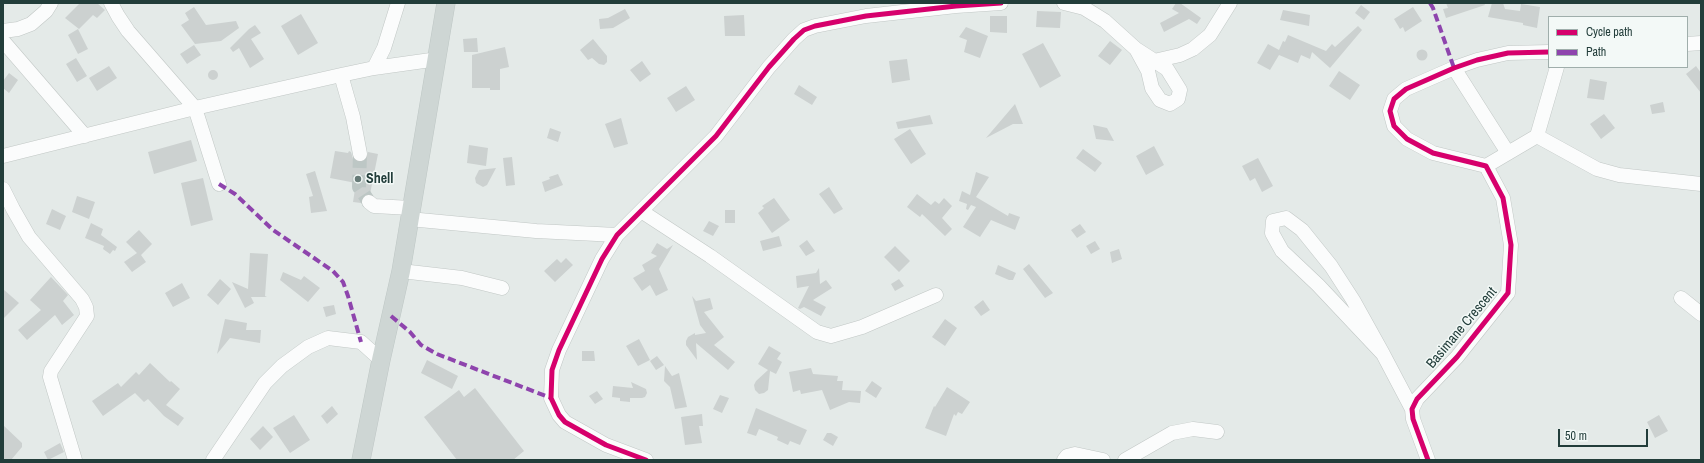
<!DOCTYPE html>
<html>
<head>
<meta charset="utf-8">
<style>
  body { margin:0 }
  #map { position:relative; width:1704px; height:463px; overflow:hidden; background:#e4eae8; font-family:"Archivo Narrow",sans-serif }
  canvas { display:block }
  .frame { position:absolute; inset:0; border:4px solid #223d3a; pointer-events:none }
  .legend { position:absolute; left:1548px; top:16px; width:140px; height:52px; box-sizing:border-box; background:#f3f9f7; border:1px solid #9faeab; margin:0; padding:5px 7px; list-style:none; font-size:12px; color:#223d3a }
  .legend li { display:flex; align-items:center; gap:8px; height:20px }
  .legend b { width:20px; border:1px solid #9faeab }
  .scale { position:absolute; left:1558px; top:429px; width:90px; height:18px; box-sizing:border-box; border:2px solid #223d3a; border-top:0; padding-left:5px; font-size:12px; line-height:14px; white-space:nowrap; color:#223d3a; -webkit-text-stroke:3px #f3f9f7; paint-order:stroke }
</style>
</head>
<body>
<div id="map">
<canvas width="1704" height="463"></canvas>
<div class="frame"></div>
<ul class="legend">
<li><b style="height:5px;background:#d6006c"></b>Cycle path</li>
<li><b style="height:5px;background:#8e44ad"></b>Path</li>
</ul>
<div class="scale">50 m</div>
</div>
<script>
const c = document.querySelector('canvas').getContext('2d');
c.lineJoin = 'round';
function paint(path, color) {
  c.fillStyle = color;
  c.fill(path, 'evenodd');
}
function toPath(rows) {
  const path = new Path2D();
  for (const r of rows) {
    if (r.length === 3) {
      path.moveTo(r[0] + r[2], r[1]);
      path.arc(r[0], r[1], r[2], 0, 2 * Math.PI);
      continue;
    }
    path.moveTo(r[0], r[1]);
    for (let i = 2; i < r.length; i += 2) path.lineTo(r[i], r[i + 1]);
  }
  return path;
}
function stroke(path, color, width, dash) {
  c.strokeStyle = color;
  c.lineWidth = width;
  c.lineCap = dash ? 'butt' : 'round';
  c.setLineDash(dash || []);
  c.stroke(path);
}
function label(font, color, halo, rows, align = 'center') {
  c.font = font + ' "Archivo Narrow",sans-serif';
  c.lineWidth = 3;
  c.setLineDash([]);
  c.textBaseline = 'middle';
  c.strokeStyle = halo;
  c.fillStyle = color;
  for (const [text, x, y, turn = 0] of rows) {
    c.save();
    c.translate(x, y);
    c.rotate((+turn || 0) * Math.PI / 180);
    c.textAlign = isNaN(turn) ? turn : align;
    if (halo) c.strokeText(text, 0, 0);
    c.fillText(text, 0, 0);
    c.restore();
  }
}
paint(toPath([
  [80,3,97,3,105,10,97,18,93,15,79,29,65,18],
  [1176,3,1180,3,1201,18,1197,24,1189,19,1164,32,1160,23,1179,13,1172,9],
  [1446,3,1484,3,1485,5,1446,18,1443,9,1448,8],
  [1492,3,1503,3,1505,9,1520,11,1521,4,1540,7,1537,28,1523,25,1523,23,1488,17],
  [1361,5,1370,12,1364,20,1355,13],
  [194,7,206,25,236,21,239,28,221,41,195,44,181,25,189,20,185,13],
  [1413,7,1422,21,1405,32,1403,27,1400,29,1394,19],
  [625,9,630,18,613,28,600,29,599,19,608,18],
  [1283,10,1310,15,1309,26,1280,20],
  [1037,11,1061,12,1060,28,1036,27],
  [301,14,318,43,298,55,281,26],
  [744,15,745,36,725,36,724,16],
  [990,16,1007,16,1007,33,990,32],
  [255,25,261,33,251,39,264,59,250,68,239,48,233,52,230,48,249,29],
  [1358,26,1362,30,1330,68,1312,52,1310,59,1301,55,1298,63,1279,55,1270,70,1257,63,1268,44,1279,50,1283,41,1285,42,1288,35,1326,51,1332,44,1335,47],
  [966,27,988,36,980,58,964,52,967,40,959,37],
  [78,29,88,49,78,54,68,35],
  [477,38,478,52,464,52,463,39],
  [593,39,607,56,607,62,604,65,599,64,592,58,588,60,580,50],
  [1110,41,1122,50,1110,65,1098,56],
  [1043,43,1061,76,1040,88,1022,54],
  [194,45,201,55,187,64,180,54],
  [505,47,509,67,500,69,500,90,490,90,490,88,472,88,472,55],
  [1422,55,5.5],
  [76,58,87,76,77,82,66,64],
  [907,59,910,80,892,83,889,61],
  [642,61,651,74,640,82,630,70],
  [109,66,117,78,97,91,89,78],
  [1696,66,1701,73,1701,93,1686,74],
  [213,75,5],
  [1339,71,1360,85,1350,100,1329,86],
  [9,73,18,80,9,93,3,88,3,81],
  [1590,79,1607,82,1604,100,1587,98],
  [799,85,817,97,812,105,794,94],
  [686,86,695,100,676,112,667,98],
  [1663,102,1665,112,1652,114,1650,105],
  [1015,104,1023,124,1013,124,986,138],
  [1604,114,1615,128,1601,139,1590,124],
  [930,115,933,124,898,129,896,122],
  [621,118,628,144,614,148,605,124],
  [1093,125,1107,128,1114,141,1096,139],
  [550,128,561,132,558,142,547,138],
  [910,129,926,154,911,164,894,139],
  [191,140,197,161,154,174,148,152],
  [469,145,488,148,486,166,467,163],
  [1154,146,1164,165,1146,175,1136,156],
  [1083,149,1102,163,1095,172,1076,158],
  [335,151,348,153,349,151,351,152,353,159,358,162,366,160,368,152,378,154,370,194,363,196,361,203,353,202,356,183,330,178],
  [512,157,515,185,506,186,503,158],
  [1258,158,1273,186,1262,192,1255,178,1250,181,1242,166],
  [496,168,487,185,483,187,476,183,475,178,479,170],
  [315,171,327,211,311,213,309,197,313,196,306,174],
  [976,172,989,177,976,197,1008,216,1009,213,1020,217,1015,230,991,220,980,237,963,227,976,207,971,205,968,210,966,209,967,204,959,201,962,191,970,195],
  [558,174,563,185,545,192,542,182,550,179,549,177],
  [203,178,213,220,191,226,181,183],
  [829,187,843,209,834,214,819,194],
  [917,194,931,205,935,201,939,204,944,198,952,206,942,218,952,229,945,236,922,214,920,217,907,207],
  [77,196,95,202,89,219,72,212],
  [774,198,790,220,772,233,758,213,764,208,762,206],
  [52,209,66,216,60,230,46,224],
  [725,210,735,210,735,223,725,223],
  [709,221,719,226,713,236,703,231],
  [91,223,103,229,101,235,117,247,115,251,113,250,110,254,103,249,104,246,85,238],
  [1080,224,1086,232,1077,238,1071,230],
  [139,230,152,244,141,255,146,262,132,272,124,262,137,253,126,242],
  [779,236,782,246,763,251,760,241],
  [807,240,815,251,806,256,799,246],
  [1095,241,1100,249,1091,254,1086,246],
  [657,243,667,249,673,245,659,269,668,290,656,296,650,285,642,291,633,278,645,271,642,265,657,256,651,253],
  [895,246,910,261,899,272,884,257],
  [1119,249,1122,259,1112,263,1110,252],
  [250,253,268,254,265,296,267,297,251,297,254,303,245,308,232,282,248,289],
  [566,258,573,265,555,282,544,271,557,259,561,263],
  [1029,264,1053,293,1045,298,1023,269],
  [998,265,1016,273,1013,280,1009,280,995,274],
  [819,268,820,284,826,280,832,288,813,300,826,307,821,316,804,307,800,309,798,308,809,286,797,288,796,276,816,273],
  [283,272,301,280,304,276,320,288,308,302,280,280],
  [51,277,68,295,63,301,74,315,62,325,55,315,27,340,18,330,41,310,30,300],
  [220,279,231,289,218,305,207,295],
  [899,279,904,286,895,291,891,284],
  [182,283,190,298,173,307,165,293],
  [3,289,19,303,3,319],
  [692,296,696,301,710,298,713,309,704,312,724,337,714,345,735,362,728,370,696,343,697,360,686,345,686,341,688,337,695,333,695,335,706,333,700,325],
  [983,300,990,310,981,316,974,307],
  [334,305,336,314,326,317,323,307],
  [225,319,247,323,246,330,261,330,260,343,230,338,217,354],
  [945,319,957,328,945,346,932,337],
  [639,339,650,360,638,366,626,346],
  [769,346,781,353,777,359,782,362,776,374,770,371,768,390,764,393,759,394,755,390,754,385,756,381,768,370,758,364],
  [582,351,594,351,595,361,582,361],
  [657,356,664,365,656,370,650,361],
  [427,360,458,376,452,389,421,373],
  [150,363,170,382,171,381,180,389,166,405,184,418,178,426,164,416,148,399,144,402,135,393,103,416,92,401,118,383,121,387,136,372,139,375],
  [665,366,672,376,679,373,687,407,675,409,670,387,664,381],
  [811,368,813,374,838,376,837,381,843,381,842,390,861,391,860,403,849,402,830,410,822,390,801,394,800,390,793,392,789,372],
  [872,381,882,388,876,398,865,391],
  [631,382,646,389,647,393,645,397,642,398,630,398,630,402,620,401,620,398,612,397,613,386,633,388],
  [947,387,970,402,962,414,958,412,956,416,954,414,946,436,925,428,934,406,935,407],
  [475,388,524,451,513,460,457,460,424,417,459,390,464,397],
  [597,391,603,399,595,404,589,396],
  [720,395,729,398,722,413,713,409],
  [332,406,338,414,327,424,321,416],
  [756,408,807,430,800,445,790,441,788,445,777,440,778,437,759,429,756,436,747,433],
  [702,414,703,426,699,426,702,443,685,445,681,417],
  [294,415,310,440,290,453,273,428],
  [1659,415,1668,431,1655,438,1647,422],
  [3,425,22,443,22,447,11,460,3,460],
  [263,426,273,437,260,450,250,439],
  [827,433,831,433,838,437,833,446,823,440],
  [60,443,64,452,48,460,44,452]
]), '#ccd1d0');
stroke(toPath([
  [360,154,359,187,369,202]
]), '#bdc7c5', 14, [14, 7]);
const minor = toPath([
  [111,3,118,16,128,31,195,108,219,184],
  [1064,3,1084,8,1105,21,1136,49,1167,69,1180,90,1178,99,1170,104,1160,100,1152,88,1148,71,1136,49],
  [3,31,18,29,31,24,46,11,51,3],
  [3,41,85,136],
  [1687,44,1701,43],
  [1154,61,1180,55,1193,49,1210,35,1230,3],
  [1557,67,1537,136,1597,169,1619,175,1701,184],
  [374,68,384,48,398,3],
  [1454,68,1508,153],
  [341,75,353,117,360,154],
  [3,156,195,108,341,75,374,68,438,59],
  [1486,166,1537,136],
  [3,189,13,209,29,237,82,299,86,307,87,316,51,371,50,377,75,460],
  [369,202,374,206,411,208],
  [641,211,710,256,817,332,831,336,862,327,936,295],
  [409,219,536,231,617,235],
  [401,271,462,278,502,288],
  [1681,298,1701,314],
  [1383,354,1353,300,1331,266,1302,230,1286,218,1273,221,1272,233,1282,251,1318,285,1383,354,1412,409],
  [213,460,265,383,282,366,308,347,328,338,361,342,381,360],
  [646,460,606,445,565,422,559,415,551,398,552,370,559,350,602,259,617,235,716,136,769,67,794,39,804,30,815,26,866,16,956,6,1001,3],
  [1064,460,1067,456,1075,454,1103,460],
  [1125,460,1172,433,1193,429,1217,432],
  [1428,460,1413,419,1412,409,1417,399,1457,357,1508,293,1511,245,1503,198,1486,166,1433,153,1407,139,1394,126,1390,111,1394,99,1406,89,1454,68,1477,60,1508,53,1549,52]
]);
const major = toPath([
  [361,460,381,360,401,271,446,3]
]);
stroke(minor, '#c1c7c5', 15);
stroke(major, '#bdc6c4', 19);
stroke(minor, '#fbfcfc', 14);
stroke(major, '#ced6d4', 18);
stroke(toPath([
  [1430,3,1433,8,1454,68],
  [219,184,235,194,273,230,333,271,343,282,348,296,361,342],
  [391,316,410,332,421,345,437,354,551,398]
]), '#8e44ad', 4, [8, 4]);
stroke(toPath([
  [646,460,606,445,565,422,559,415,551,398,552,370,559,350,602,259,617,235,716,136,769,67,794,39,804,30,815,26,866,16,956,6,1001,3],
  [1428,460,1413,419,1412,409,1417,399,1457,357,1508,293,1511,245,1503,198,1486,166,1433,153,1407,139,1394,126,1390,111,1394,99,1406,89,1454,68,1477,60,1508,53,1549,52]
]), '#d6006c', 5);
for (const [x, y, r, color] of [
  [358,179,4,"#667a77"]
]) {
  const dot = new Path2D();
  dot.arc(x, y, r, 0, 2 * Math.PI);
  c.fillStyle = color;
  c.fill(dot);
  stroke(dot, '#f3f9f7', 1.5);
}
label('bold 14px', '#223d3a', '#f3f9f7', [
  ["Shell",366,179]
], 'left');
label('14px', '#223d3a', '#f3f9f7', [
  ["Basimane Crescent",1462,328,-50]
]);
</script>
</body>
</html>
